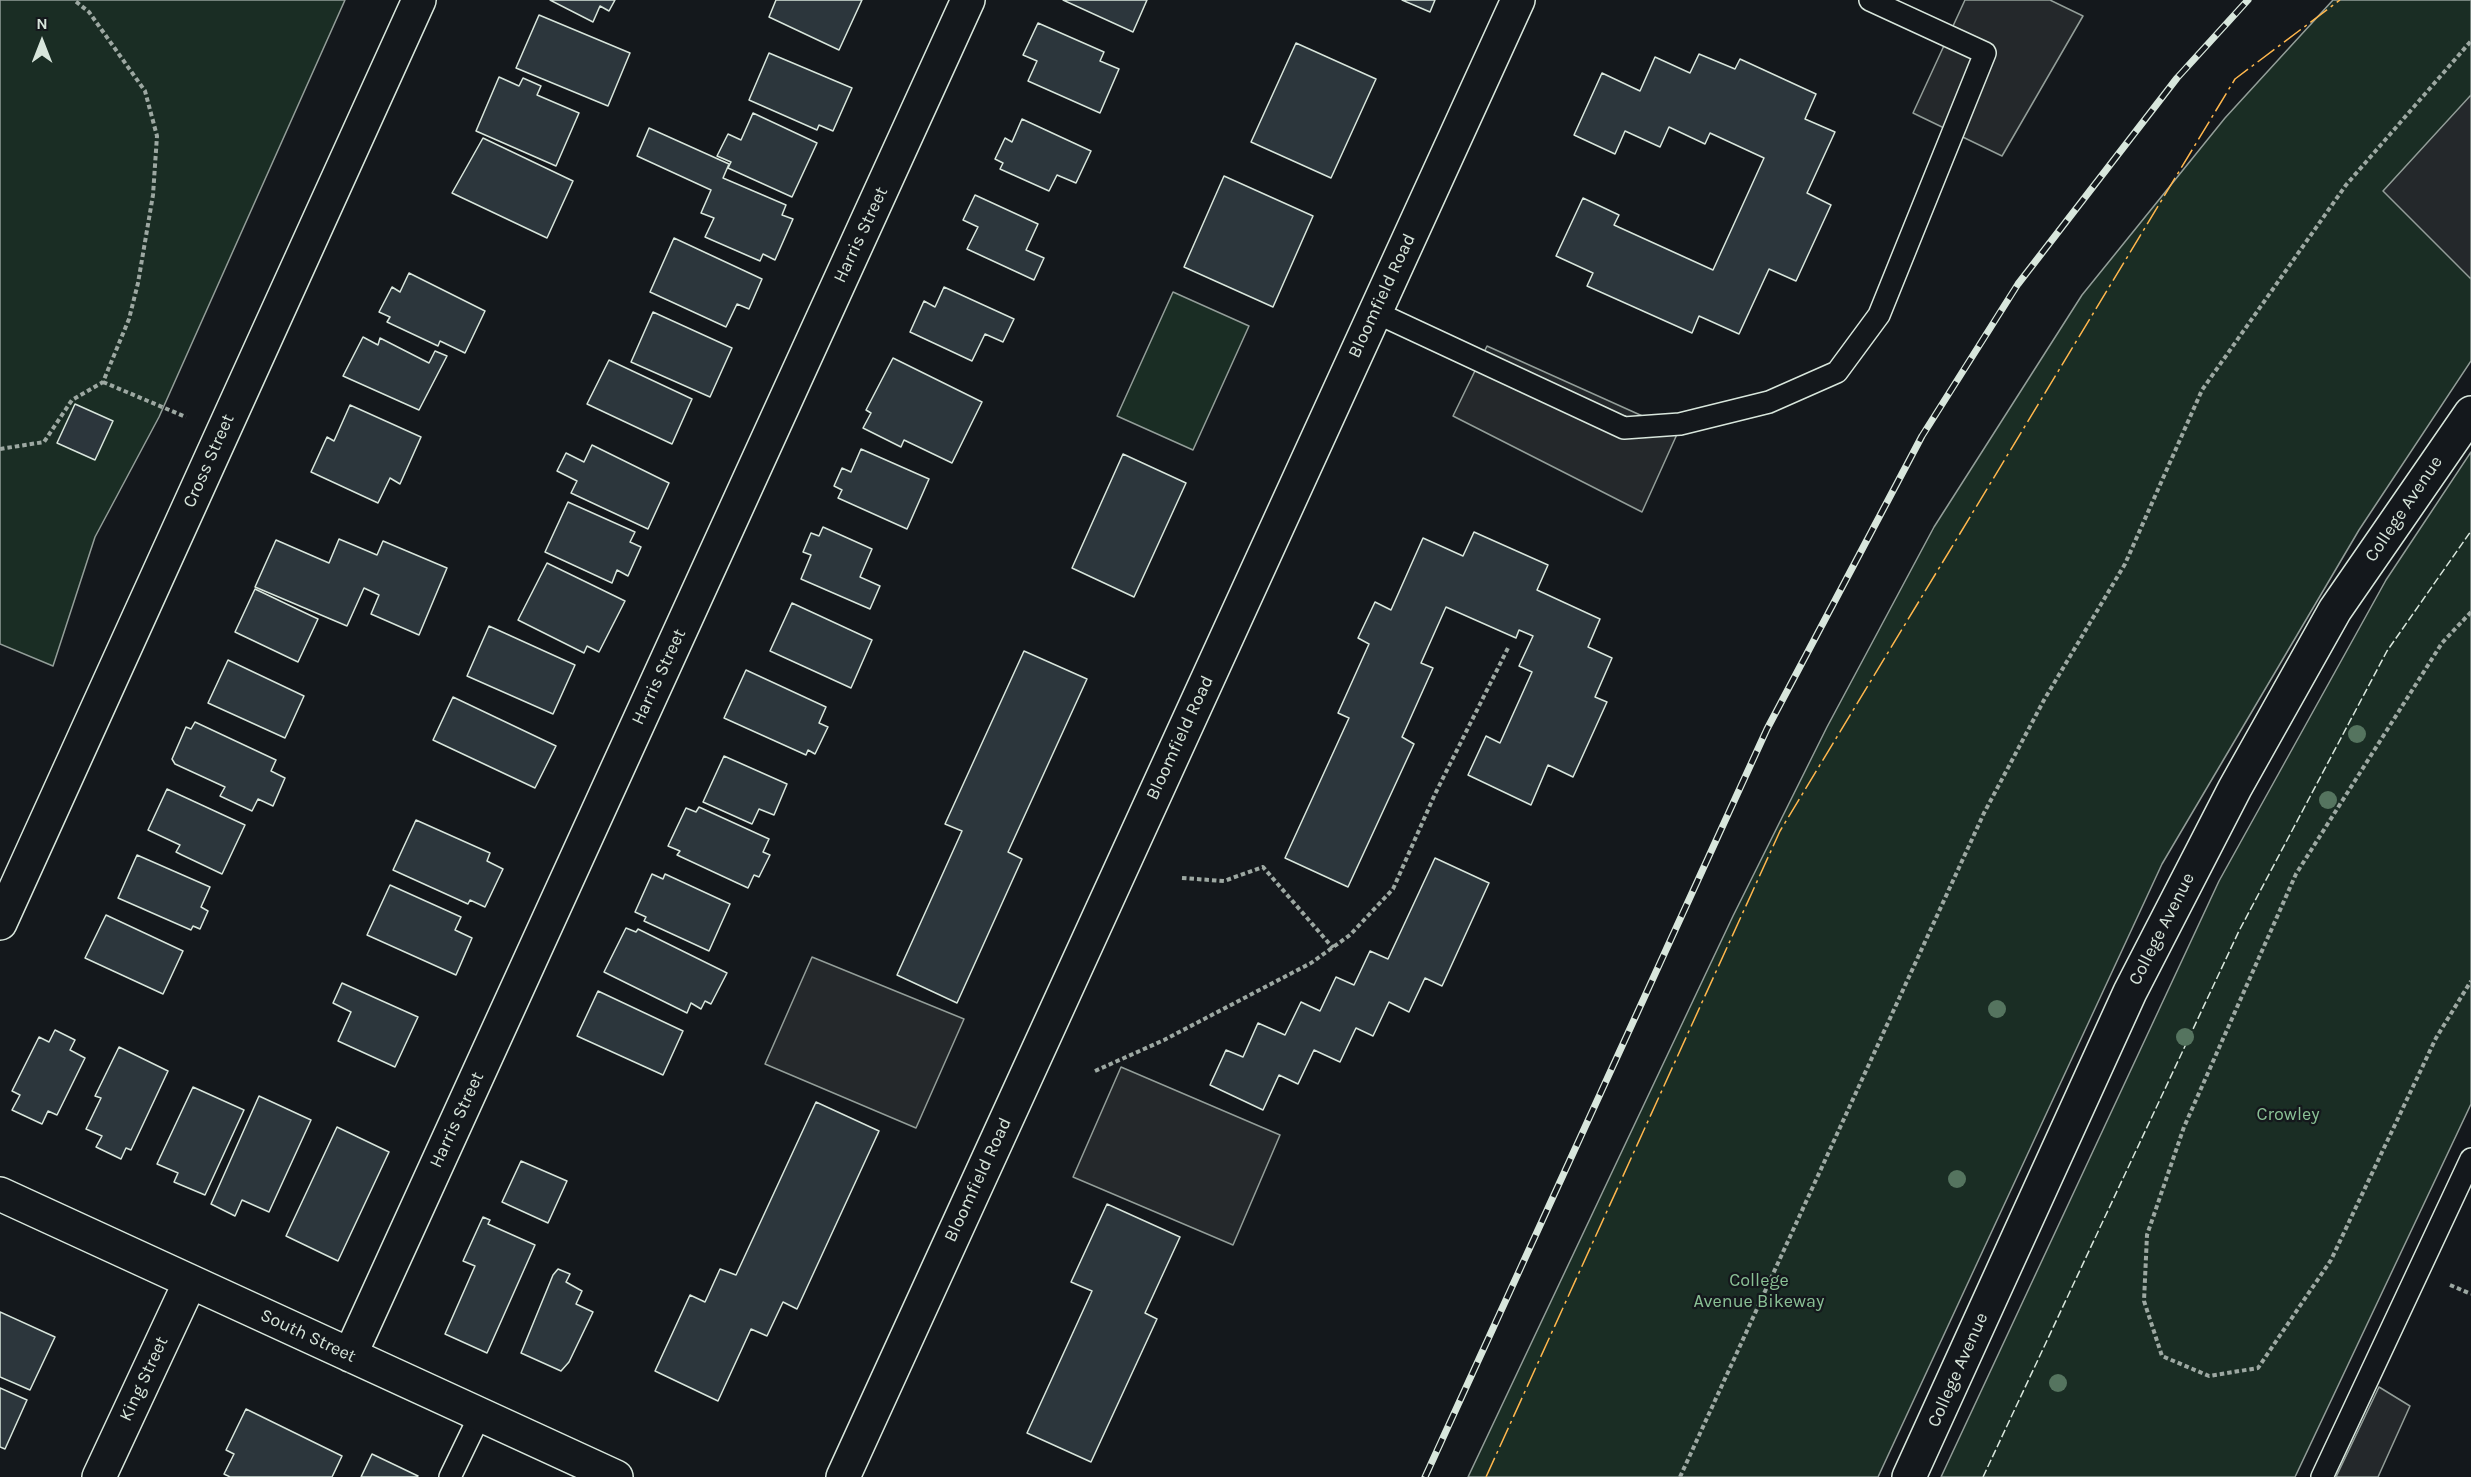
<!DOCTYPE html>
<html>
<head>
<meta charset="utf-8">
<style>
  body { margin:0 }
  #map { position:relative; width:2471px; height:1477px; overflow:hidden; background:#14181c; font-family:Karla,sans-serif }
  canvas { display:block }
  .north { position:absolute; left:12px; top:12px; width:60px; height:60px; -webkit-text-stroke:4px #14181c; paint-order:stroke; rotate:0deg; font-size:16px; font-weight:700; line-height:24px; text-align:center; color:#d8e6dc }
  .north::after { content:''; display:block; margin:auto; width:21px; height:27px; background:#d8e6dc; clip-path:polygon(50% 0,100% 100%,50% 72%,0 100%) }
</style>
</head>
<body>
<div id="map">
<canvas width="2471" height="1477"></canvas>
<div class="north">N</div>
</div>
<script>
const c = document.querySelector('canvas').getContext('2d');
c.lineJoin = 'round';
function paint(path, color) {
  c.fillStyle = color;
  c.fill(path, 'evenodd');
}
function toPath(rows) {
  const path = new Path2D();
  for (const r of rows) {
    path.moveTo(r[0], r[1]);
    for (let i = 2; i < r.length; i += 2) path.lineTo(r[i], r[i + 1]);
  }
  return path;
}
function stroke(path, color, width, dash) {
  c.strokeStyle = color;
  c.lineWidth = width;
  c.lineCap = dash ? 'butt' : 'round';
  c.setLineDash(dash || []);
  c.stroke(path);
}
function label(font, color, halo, rows, align = 'center') {
  c.font = font + ' Karla,sans-serif';
  c.lineWidth = 4.5;
  c.setLineDash([]);
  c.textBaseline = 'middle';
  c.strokeStyle = halo;
  c.fillStyle = color;
  for (const [text, x, y, turn = 0] of rows) {
    c.save();
    c.translate(x, y);
    c.rotate((+turn || 0) * Math.PI / 180);
    c.textAlign = isNaN(turn) ? turn : align;
    if (halo) c.strokeText(text, 0, 0);
    c.fillText(text, 0, 0);
    c.restore();
  }
}
const green = toPath([
  [0,0,345,0,159,417,95,537,53,666,0,644,0,0],
  [2333,0,2471,0,2471,361,2359,530,2162,864,1878,1477,1468,1477,1733,916,1827,727,1934,527,2082,295,2225,118,2333,0],
  [1173,292,1249,326,1193,450,1117,416,1173,292],
  [2471,452,2471,1104,2295,1477,1941,1477,2219,881,2386,580,2471,452]
]);
paint(green, '#1a2d24');
stroke(green, '#939e99', 1.5);
const parking = toPath([
  [1965,0,2050,0,2083,16,2002,156,1913,113,1965,0],
  [2471,95,2471,279,2383,191,2471,95],
  [1487,346,1678,432,1642,512,1453,416,1487,346],
  [812,957,964,1019,916,1128,765,1064,812,957],
  [1121,1067,1280,1135,1233,1245,1073,1177,1121,1067],
  [2379,1387,2410,1406,2378,1477,2336,1477,2379,1387]
]);
paint(parking, '#24282b');
stroke(parking, '#939e99', 1.5);
const building = toPath([
  [550,0,615,0,609,11,600,6,593,22,550,0],
  [776,0,862,0,839,50,769,17,776,0],
  [1063,0,1147,0,1133,32,1063,0],
  [1402,0,1435,0,1430,12,1402,0],
  [539,15,630,53,608,106,516,68,539,15],
  [1038,23,1104,52,1100,61,1119,69,1100,113,1028,81,1037,61,1023,55,1038,23],
  [1296,43,1376,79,1331,178,1251,142,1296,43],
  [769,53,852,88,833,131,819,125,817,130,749,100,769,53],
  [1699,54,1735,69,1740,59,1816,94,1805,119,1835,132,1807,193,1831,205,1796,281,1769,269,1739,334,1699,316,1692,333,1587,286,1593,273,1556,256,1583,198,1619,215,1614,225,1713,270,1764,158,1710,133,1705,144,1669,127,1660,147,1625,131,1615,154,1574,135,1602,73,1640,91,1655,57,1690,73,1699,54],
  [499,77,519,86,523,78,541,86,537,95,579,113,556,166,476,131,499,77],
  [753,113,817,143,792,197,728,168,731,162,717,156,728,134,741,140,753,113],
  [1022,119,1091,151,1076,183,1057,175,1049,191,1000,169,1003,163,995,159,1005,138,1012,142,1022,119],
  [649,128,729,164,723,178,786,205,782,215,793,219,775,260,763,254,760,261,705,237,714,218,701,213,711,190,637,156,649,128],
  [483,138,573,181,547,238,452,193,483,138],
  [1224,176,1313,216,1273,307,1184,267,1224,176],
  [975,195,1038,224,1026,250,1044,258,1034,280,967,249,978,227,963,220,975,195],
  [674,238,762,279,749,309,737,304,726,327,650,292,674,238],
  [409,273,485,311,465,353,440,341,438,346,387,322,390,317,379,312,392,287,400,292,409,273],
  [944,287,1014,319,1003,342,985,334,972,361,910,332,924,301,935,307,944,287],
  [653,312,732,348,710,397,631,362,653,312],
  [363,337,378,345,380,338,429,363,435,351,447,356,419,410,343,376,363,337],
  [893,358,982,402,952,463,904,440,901,447,863,428,871,413,866,410,893,358],
  [609,360,692,399,672,444,587,404,609,360],
  [75,404,113,421,95,460,57,443,75,404],
  [350,405,421,437,400,484,390,478,378,503,311,472,327,437,334,441,350,405],
  [592,445,669,483,648,529,571,493,577,481,557,471,566,453,584,462,592,445],
  [861,449,929,479,907,529,838,498,842,490,834,486,842,468,851,472,861,449],
  [1123,454,1186,483,1134,597,1072,568,1123,454],
  [568,502,635,532,630,542,641,547,628,576,617,570,612,583,545,552,568,502],
  [823,527,872,549,860,577,880,586,870,609,801,579,811,555,803,552,811,533,819,536,823,527],
  [1474,532,1548,565,1537,590,1600,619,1588,647,1612,658,1595,697,1607,702,1573,777,1548,765,1531,805,1468,775,1486,736,1500,743,1532,672,1519,666,1533,636,1519,630,1516,638,1446,607,1421,663,1433,668,1402,737,1414,744,1348,887,1285,858,1349,718,1338,713,1369,644,1358,638,1375,602,1391,610,1423,538,1463,556,1474,532],
  [339,539,377,555,383,541,447,568,419,635,371,614,379,595,364,588,347,626,255,587,276,540,329,563,339,539],
  [547,563,625,601,599,652,587,646,584,653,518,620,547,563],
  [255,589,318,619,298,662,235,632,255,589],
  [792,603,872,640,851,688,770,651,792,603],
  [489,626,575,665,553,714,467,676,489,626],
  [1024,651,1087,679,1008,852,1022,859,957,1003,897,975,962,831,945,824,1024,651],
  [228,660,304,696,285,738,208,703,228,660],
  [746,670,826,707,819,723,828,727,815,754,808,750,806,755,724,718,746,670],
  [453,697,556,746,535,788,433,740,453,697],
  [195,722,276,760,271,771,285,778,273,806,258,799,252,811,220,796,225,787,175,764,172,759,186,727,191,729,195,722],
  [724,756,787,784,774,815,759,809,752,824,703,802,724,756],
  [167,789,245,825,222,874,182,855,176,852,180,845,148,830,167,789],
  [699,807,769,839,763,852,770,855,759,877,754,875,748,888,677,855,680,851,668,846,686,808,696,812,699,807],
  [416,820,490,853,487,861,503,869,485,907,470,900,468,904,393,870,416,820],
  [137,855,210,887,201,907,208,911,200,929,193,926,191,930,118,898,137,855],
  [1435,858,1489,883,1442,986,1425,978,1409,1012,1389,1002,1373,1036,1356,1028,1340,1062,1314,1050,1298,1084,1279,1075,1263,1110,1210,1085,1226,1050,1243,1057,1258,1023,1285,1035,1301,1002,1320,1011,1336,977,1354,985,1370,951,1388,959,1435,858],
  [652,874,663,879,665,874,730,904,709,951,644,921,646,917,635,912,652,874],
  [390,885,461,917,455,930,472,938,456,975,367,935,390,885],
  [106,915,183,951,163,994,85,958,106,915],
  [626,928,636,932,638,929,727,973,711,1004,705,1001,701,1009,691,1003,687,1013,604,972,626,928],
  [342,983,418,1017,395,1067,338,1041,351,1012,333,1003,342,983],
  [598,991,683,1031,663,1075,577,1036,598,991],
  [55,1030,75,1040,70,1050,85,1058,57,1115,48,1111,42,1124,12,1110,20,1095,12,1091,39,1037,49,1042,55,1030],
  [119,1047,168,1071,131,1150,126,1148,121,1159,96,1147,102,1136,86,1129,101,1098,95,1096,119,1047],
  [193,1087,244,1110,205,1195,174,1182,178,1173,157,1164,193,1087],
  [259,1096,311,1120,269,1212,242,1200,235,1216,211,1204,259,1096],
  [816,1102,879,1131,797,1309,783,1302,767,1336,751,1329,718,1401,655,1371,690,1295,705,1302,720,1269,736,1275,816,1102],
  [337,1127,389,1152,338,1261,286,1236,337,1127],
  [521,1161,567,1181,548,1223,502,1202,521,1161],
  [1107,1204,1180,1237,1145,1313,1157,1319,1091,1462,1027,1433,1092,1291,1071,1282,1107,1204],
  [483,1217,490,1220,488,1224,535,1245,487,1353,445,1334,475,1266,463,1261,483,1217],
  [558,1269,570,1274,566,1282,582,1291,576,1304,593,1312,569,1362,561,1371,521,1353,553,1275,558,1269],
  [0,1312,55,1337,30,1390,0,1377,0,1312],
  [0,1388,27,1400,5,1449,0,1447,0,1388],
  [246,1409,342,1456,332,1477,230,1477,224,1474,234,1454,226,1450,246,1409],
  [372,1454,418,1476,417,1477,361,1477,372,1454]
]);
paint(building, '#2c363c');
stroke(building, '#d8e6dc', 1.5);
const lane = toPath([
  [1375,312,1624,428,1680,424,1769,402,1837,372,1879,315,1985,53,1870,0],
  [450,1477,480,1415],
  [2322,1477,2471,1159]
]);
const street = toPath([
  [0,923,419,0],
  [0,1194,616,1477],
  [350,1355,968,0],
  [99,1477,190,1282],
  [843,1477,1518,0]
]);
const secondary = toPath([
  [1909,1477,2130,992,2235,788,2335,610,2471,413]
]);
stroke(lane, '#d8e6dc', 24);
stroke(street, '#d8e6dc', 36);
stroke(secondary, '#d8e6dc', 36);
stroke(toPath([
  [103,382,186,417],
  [0,449,44,442,72,400,103,382,129,319,138,283,153,195,157,136,145,91,89,12,74,0],
  [2471,612,2442,643,2296,874,2184,1127,2147,1235,2144,1301,2162,1356,2209,1376,2258,1368,2331,1260,2436,1038,2471,981],
  [1182,878,1224,881,1263,867,1333,948],
  [1095,1071,1164,1040,1311,963,1350,935,1393,889,1435,794,1508,648],
  [2450,1285,2471,1294],
  [1680,1477,1984,813,2044,700,2125,564,2202,390,2346,185,2471,41]
]), '#9da8a2', 4, [4.5, 3]);
stroke(lane, '#14181c', 21);
stroke(street, '#14181c', 33);
stroke(secondary, '#14181c', 33);
const rail = toPath([
  [1425,1477,1767,729,1922,436,2018,284,2177,78,2248,0]
]);
stroke(rail, '#d8e6dc', 7);
stroke(rail, '#14181c', 4.5, [14]);
stroke(toPath([
  [1983,1477,2239,931,2387,651,2471,531]
]), '#d8e6dc', 1.5, [8, 3]);
stroke(toPath([
  [1486,1477,1780,831,2235,79,2340,0]
]), '#ffb74d', 1.5, [21, 4.5, 3, 4.5]);
c.fillStyle = '#55745f';
for (const [x, y] of [
  [2357,734],
  [2328,800],
  [1997,1009],
  [2185,1037],
  [1957,1179],
  [2058,1383]
]) {
  c.beginPath();
  c.arc(x, y, 9, 0, 2 * Math.PI);
  c.fill();
}
label('18px', '#d8e6dc', '#14181c', [
  ["Harris Street",861,235,-65],
  ["Bloomfield Road",1382,296,-65],
  ["Cross Street",209,461,-66],
  ["College Avenue",2404,509,-56],
  ["Harris Street",659,677,-65],
  ["Bloomfield Road",1180,738,-65],
  ["College Avenue",2162,929,-63],
  ["Harris Street",457,1120,-65],
  ["Bloomfield Road",978,1180,-65],
  ["South Street",308,1336,25],
  ["College Avenue",1958,1370,-66],
  ["King Street",144,1379,-65]
]);
label('18px', '#8ac095', '#14181c', [
  ["Crowley",2288,1115],
  ["College",1759,1281],
  ["Avenue Bikeway",1759,1302]
]);
</script>
</body>
</html>
